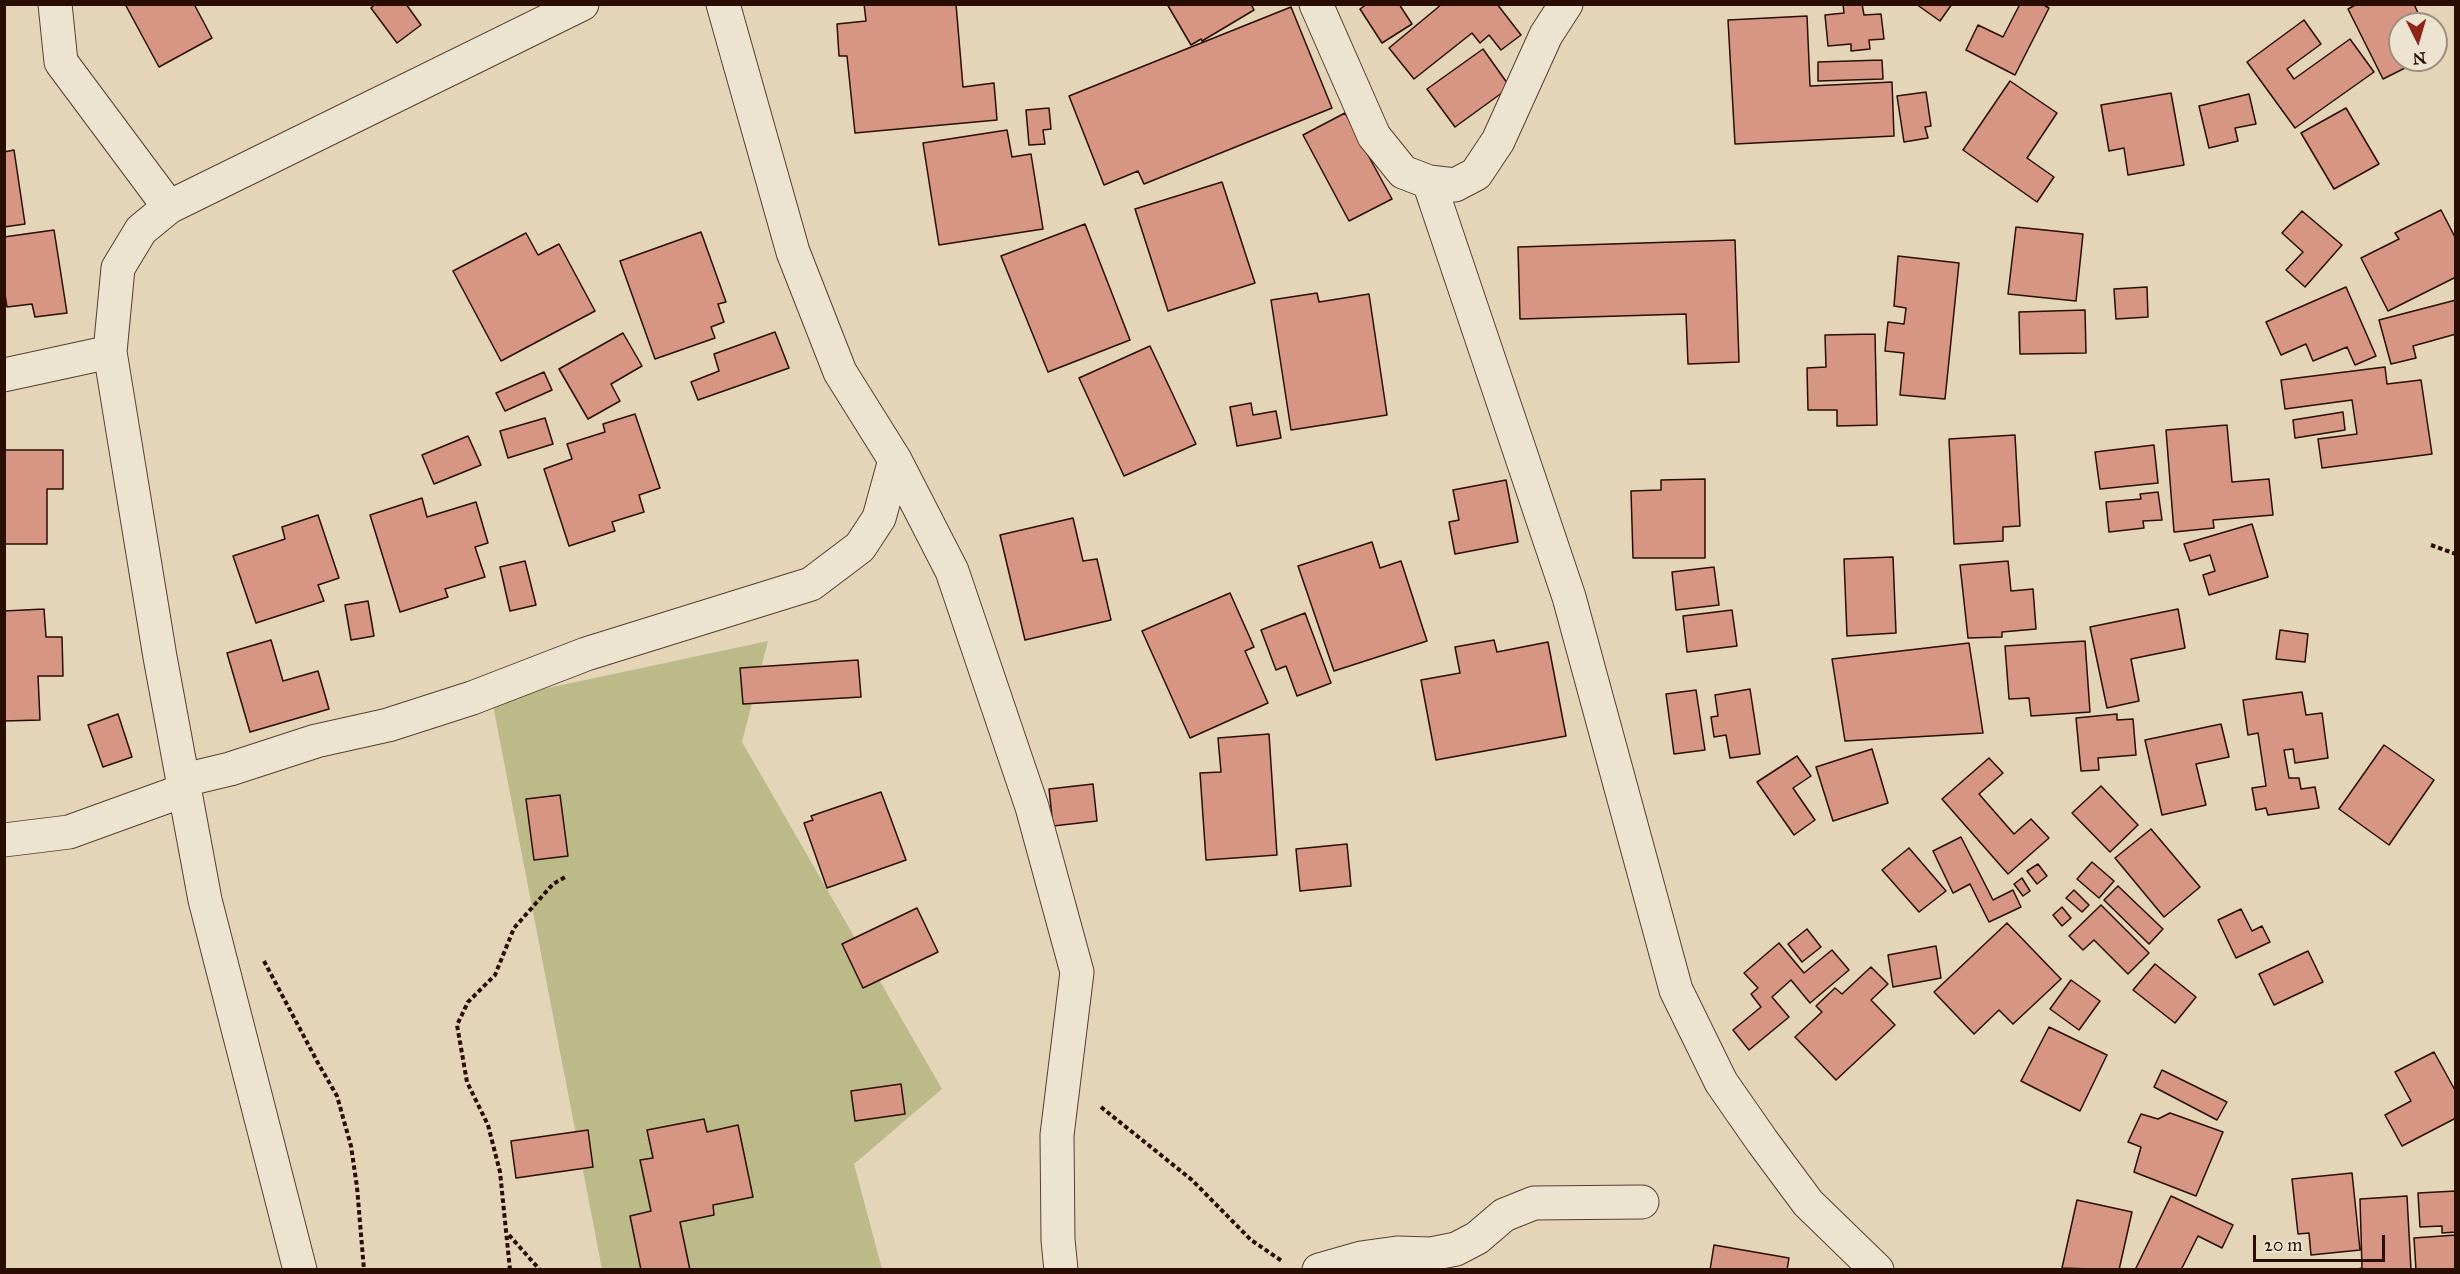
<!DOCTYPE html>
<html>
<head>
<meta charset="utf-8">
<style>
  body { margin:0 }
  #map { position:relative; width:2460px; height:1274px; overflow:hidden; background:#e4d4b8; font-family:"IM FELL Great Primer",serif }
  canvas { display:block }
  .frame { position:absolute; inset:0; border:6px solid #290d00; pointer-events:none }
  .north { position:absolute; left:2388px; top:12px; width:60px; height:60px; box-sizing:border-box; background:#ede3d1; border:2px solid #9f8d7d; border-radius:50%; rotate:175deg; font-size:16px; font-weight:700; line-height:24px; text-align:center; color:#290d00 }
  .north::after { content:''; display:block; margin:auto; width:21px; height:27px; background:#8f2418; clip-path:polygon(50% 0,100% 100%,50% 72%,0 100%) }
  .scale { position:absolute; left:2253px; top:1235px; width:132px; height:27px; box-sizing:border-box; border:3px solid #290d00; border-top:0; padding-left:8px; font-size:18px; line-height:21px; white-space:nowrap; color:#290d00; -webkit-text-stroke:4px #ede3d1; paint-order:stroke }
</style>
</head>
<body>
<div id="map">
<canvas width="2460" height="1274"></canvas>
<div class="frame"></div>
<div class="north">N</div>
<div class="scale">20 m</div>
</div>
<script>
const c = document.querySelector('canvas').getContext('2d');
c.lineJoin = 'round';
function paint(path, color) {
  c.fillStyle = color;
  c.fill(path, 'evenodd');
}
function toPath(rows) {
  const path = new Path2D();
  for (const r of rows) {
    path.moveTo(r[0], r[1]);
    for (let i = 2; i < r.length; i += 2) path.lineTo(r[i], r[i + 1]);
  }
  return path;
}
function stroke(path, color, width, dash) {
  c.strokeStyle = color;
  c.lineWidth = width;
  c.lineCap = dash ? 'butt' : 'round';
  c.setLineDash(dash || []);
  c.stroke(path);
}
paint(toPath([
  [768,641,742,742,942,1089,854,1164,882,1269,602,1269,492,700]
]), '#bcba89');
const building = toPath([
  [125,4,194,4,212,38,159,67,125,4],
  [375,4,406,4,421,25,397,43,371,8,375,4],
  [864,4,956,4,963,87,994,83,997,120,855,133,847,56,839,56,837,24,866,21,864,4],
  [1167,4,1251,4,1254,10,1202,41,1201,39,1191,45,1167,4],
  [1367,4,1399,4,1412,24,1382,43,1360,9,1367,4],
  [1442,4,1497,4,1521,35,1501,50,1489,35,1480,43,1472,33,1414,79,1389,48,1442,4],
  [1843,4,1862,4,1864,15,1881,14,1884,39,1869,40,1870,49,1851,51,1851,44,1828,46,1825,15,1844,13,1843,4],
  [1916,4,1952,4,1940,21,1916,4],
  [2020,4,2042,4,2049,8,2015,75,1966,50,1978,25,2003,37,2020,4],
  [2357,4,2414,4,2423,24,2400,24,2400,60,2421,60,2383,79,2348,9,2357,4],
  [1291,7,1332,108,1144,184,1138,171,1104,185,1069,96,1291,7],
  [1807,16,1810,86,1892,82,1894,136,1735,144,1728,20,1807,16],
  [2304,20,2321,44,2287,69,2294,79,2350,39,2374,72,2295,128,2247,62,2304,20],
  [1483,49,1510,87,1455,127,1427,89,1483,49],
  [1882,60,1883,79,1818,81,1818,62,1882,60],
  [2010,81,2057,113,2027,158,2054,177,2037,202,1963,150,2010,81],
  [1926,92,1931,126,1925,127,1928,138,1904,142,1897,96,1926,92],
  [2171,93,2184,165,2128,175,2124,148,2109,151,2101,105,2171,93],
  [2249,94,2256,124,2235,128,2238,141,2209,148,2199,106,2249,94],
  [1049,108,1051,129,1043,130,1045,144,1029,145,1026,110,1049,108],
  [2346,108,2379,164,2334,189,2301,133,2346,108],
  [1345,113,1392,199,1349,221,1303,135,1345,113],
  [1007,130,1012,157,1031,154,1043,229,939,245,923,143,1007,130],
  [14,150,25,224,4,227,4,152,14,150],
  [1222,182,1255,283,1168,311,1135,209,1222,182],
  [2441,210,2456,239,2456,277,2388,311,2361,258,2399,239,2395,233,2441,210],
  [2302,211,2342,245,2305,287,2286,270,2303,252,2282,233,2302,211],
  [1085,224,1130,340,1048,372,1001,256,1085,224],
  [2016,227,2083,234,2076,301,2008,294,2016,227],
  [54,230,67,313,35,317,32,304,7,307,4,288,4,237,54,230],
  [701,232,726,302,718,304,724,322,711,327,715,338,655,359,620,261,701,232],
  [526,233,538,255,559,244,595,311,501,361,453,271,526,233],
  [1735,240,1739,362,1688,364,1686,314,1520,319,1518,247,1735,240],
  [1898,256,1959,263,1945,399,1900,395,1904,353,1885,351,1888,322,1904,324,1906,308,1894,306,1898,256],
  [2147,287,2148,317,2116,319,2114,289,2147,287],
  [2346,287,2376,356,2355,365,2347,347,2313,361,2306,344,2281,355,2266,322,2346,287],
  [1317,293,1319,302,1369,294,1387,415,1291,430,1271,300,1317,293],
  [2456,300,2456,334,2413,346,2416,358,2391,364,2379,320,2456,300],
  [2085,310,2086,353,2020,354,2019,312,2085,310],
  [775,332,789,368,698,400,691,382,719,371,714,354,775,332],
  [623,333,642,366,611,384,620,401,588,419,559,369,623,333],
  [1875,334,1877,425,1837,426,1837,410,1808,410,1807,368,1826,367,1825,335,1875,334],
  [1150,346,1196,444,1124,476,1079,378,1150,346],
  [2385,367,2387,384,2421,380,2432,454,2322,468,2318,439,2357,434,2352,400,2285,409,2281,380,2385,367],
  [544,372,552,390,505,411,496,393,544,372],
  [1251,403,1253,415,1276,411,1281,438,1237,446,1230,407,1251,403],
  [2343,412,2345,430,2295,438,2293,420,2343,412],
  [635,414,660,488,639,495,644,512,612,522,615,531,569,546,544,469,572,459,567,444,605,432,603,424,635,414],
  [545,418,553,444,508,458,500,431,545,418],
  [2227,425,2232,482,2269,479,2273,515,2213,520,2214,528,2174,532,2166,430,2227,425],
  [2015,435,2020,526,2003,527,2003,541,1954,544,1949,439,2015,435],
  [468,436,481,465,434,484,422,455,468,436],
  [2154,445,2158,483,2100,489,2095,452,2154,445],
  [4,450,63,450,63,489,47,489,47,544,4,544,4,450],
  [1705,479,1705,558,1633,558,1631,491,1661,490,1661,480,1705,479],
  [1506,480,1518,542,1455,554,1449,522,1459,520,1453,490,1506,480],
  [2158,492,2162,520,2143,521,2144,528,2109,532,2106,502,2141,499,2140,494,2158,492],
  [422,498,427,517,476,502,488,543,475,547,485,577,445,589,448,597,400,612,370,515,422,498],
  [318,515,339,578,318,585,324,601,256,623,233,556,285,539,282,527,318,515],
  [1073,518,1083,561,1097,559,1111,620,1025,640,1000,535,1073,518],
  [2252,524,2268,577,2209,595,2203,575,2215,571,2210,555,2190,561,2184,544,2252,524],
  [1372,542,1380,568,1401,561,1427,641,1334,671,1298,566,1372,542],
  [1893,557,1896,633,1847,636,1844,559,1893,557],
  [525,561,536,605,510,611,500,567,525,561],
  [2008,561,2011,591,2033,589,2036,629,2002,632,2002,637,1968,638,1960,565,2008,561],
  [1714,567,1719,605,1676,610,1672,572,1714,567],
  [1230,593,1254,647,1245,651,1268,703,1190,738,1142,631,1230,593],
  [368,601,374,636,351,640,345,605,368,601],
  [44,609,46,637,62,637,63,676,38,676,40,720,4,721,4,611,44,609],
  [2178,609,2185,648,2131,659,2139,701,2107,708,2090,627,2178,609],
  [1732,610,1737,646,1687,652,1683,616,1732,610],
  [1305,613,1331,683,1297,696,1286,666,1276,670,1261,630,1305,613],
  [2280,630,2308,634,2305,662,2276,659,2280,630],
  [271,640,283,681,318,671,329,709,250,732,227,653,271,640],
  [1494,640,1497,652,1548,642,1566,736,1436,760,1421,680,1460,673,1455,647,1494,640],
  [2085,641,2090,712,2031,716,2029,698,2009,699,2005,646,2085,641],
  [1969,643,1983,733,1845,741,1832,659,1969,643],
  [858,660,861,697,743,704,740,668,858,660],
  [1750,689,1760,754,1730,758,1726,735,1714,737,1711,717,1718,716,1715,695,1750,689],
  [1696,690,1705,750,1674,754,1666,694,1696,690],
  [2302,692,2306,715,2322,713,2328,758,2295,763,2293,749,2284,750,2289,778,2299,778,2301,789,2315,787,2319,808,2268,815,2266,808,2256,810,2252,788,2266,786,2258,733,2248,735,2243,700,2302,692],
  [118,714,132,757,103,767,88,725,118,714],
  [2117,714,2117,720,2133,719,2136,755,2098,758,2099,770,2081,771,2076,718,2117,714],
  [2221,724,2229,757,2196,764,2206,805,2162,815,2145,740,2221,724],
  [1269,734,1277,855,1206,860,1200,773,1221,772,1218,738,1269,734],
  [2384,745,2434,780,2389,845,2339,809,2384,745],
  [1872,749,1888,803,1833,821,1816,767,1872,749],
  [1797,756,1811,776,1793,788,1815,820,1794,835,1757,782,1797,756],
  [1989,758,2003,773,1979,794,2014,834,2031,819,2049,838,2008,874,1942,799,1989,758],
  [1093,784,1097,821,1053,826,1049,789,1093,784],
  [2101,786,2138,825,2110,852,2072,813,2101,786],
  [881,792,906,860,827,888,804,823,813,820,811,816,881,792],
  [560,795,568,856,534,860,526,799,560,795],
  [2151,829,2200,887,2164,917,2115,858,2151,829],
  [1961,837,1993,900,2013,890,2021,907,1989,922,1970,884,1953,893,1933,851,1961,837],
  [1347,844,1351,886,1300,891,1296,849,1347,844],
  [1909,848,1946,891,1919,912,1882,870,1909,848],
  [2092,862,2114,881,2099,898,2077,879,2092,862],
  [2038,864,2047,876,2037,884,2027,871,2038,864],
  [2022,878,2030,891,2023,896,2014,884,2022,878],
  [2118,886,2163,929,2149,944,2104,900,2118,886],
  [2074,890,2089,905,2082,912,2066,898,2074,890],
  [2101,905,2149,953,2128,974,2094,940,2083,950,2069,936,2101,905],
  [2062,907,2071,918,2062,926,2053,915,2062,907],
  [917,908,938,952,863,988,842,944,917,908],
  [2241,909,2252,931,2262,926,2270,942,2236,958,2218,920,2241,909],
  [2007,923,2061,979,2013,1024,1999,1010,1974,1034,1934,992,2007,923],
  [1807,929,1821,947,1802,962,1788,944,1807,929],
  [1779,943,1804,973,1832,950,1849,970,1810,1003,1791,980,1772,997,1789,1017,1749,1050,1733,1030,1761,1007,1751,994,1758,988,1744,973,1779,943],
  [1936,946,1941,978,1893,987,1888,955,1936,946],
  [2308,951,2323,982,2274,1005,2259,974,2308,951],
  [2155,964,2196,997,2175,1023,2133,990,2155,964],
  [1871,967,1888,984,1871,1000,1895,1025,1836,1080,1795,1037,1822,1012,1816,1006,1835,988,1842,994,1871,967],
  [2071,980,2100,1001,2079,1030,2050,1009,2071,980],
  [2049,1027,2107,1055,2080,1111,2021,1081,2049,1027],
  [2434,1052,2456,1092,2456,1118,2402,1146,2385,1115,2411,1101,2395,1072,2434,1052],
  [2162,1070,2227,1102,2217,1120,2154,1087,2162,1070],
  [901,1084,905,1114,855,1121,851,1091,901,1084],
  [2170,1113,2223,1132,2196,1196,2134,1172,2141,1147,2128,1142,2141,1114,2158,1119,2170,1113],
  [704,1119,707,1132,738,1125,753,1197,713,1205,714,1215,680,1222,690,1270,641,1270,630,1216,651,1211,640,1160,653,1158,647,1130,704,1119],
  [588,1130,593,1167,516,1178,511,1141,588,1130],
  [2352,1173,2360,1250,2311,1255,2309,1233,2298,1234,2292,1179,2352,1173],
  [2456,1191,2456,1232,2442,1233,2442,1226,2420,1227,2418,1193,2456,1191],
  [2171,1196,2233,1225,2222,1248,2198,1236,2181,1270,2135,1270,2171,1196],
  [2407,1196,2411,1270,2353,1270,2362,1268,2360,1199,2407,1196],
  [2077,1200,2132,1212,2119,1270,2062,1268,2077,1200],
  [2456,1235,2456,1270,2416,1270,2414,1238,2456,1235],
  [1714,1245,1789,1258,1787,1270,1710,1270,1714,1245]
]);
paint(building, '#d79684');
stroke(building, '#290d00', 1.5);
const minor = toPath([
  [55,4,61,62,169,207],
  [723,4,793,252,840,372,895,460,952,571,1032,807,1077,972,1057,1135,1058,1240,1061,1270],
  [1316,4,1374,136,1403,172,1429,182,1455,185,1476,174,1498,141,1546,35,1566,4],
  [1429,182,1569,597,1676,990,1721,1082,1762,1141,1808,1203,1877,1270],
  [4,375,110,352],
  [184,780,230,769,316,741,388,725,472,698,586,654,811,584,860,547,879,518,895,460],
  [4,840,69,832,185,790],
  [300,1270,205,900,160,657,110,352,118,268,141,230,169,207,582,4],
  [1319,1270,1361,1258,1397,1253,1431,1254,1456,1249,1477,1238,1504,1215,1534,1203,1642,1202]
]);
stroke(minor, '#583f2e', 35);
stroke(toPath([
  [2431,545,2456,554],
  [264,961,318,1063,337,1096,351,1146,357,1187,364,1270],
  [1101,1107,1192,1180,1251,1240,1282,1261],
  [509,1235,540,1270],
  [510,1270,500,1172,488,1125,467,1082,457,1025,468,1002,495,975,514,928,553,884,567,876]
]), '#290d00', 4, [4.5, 3]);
stroke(minor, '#ede3d1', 33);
</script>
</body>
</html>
